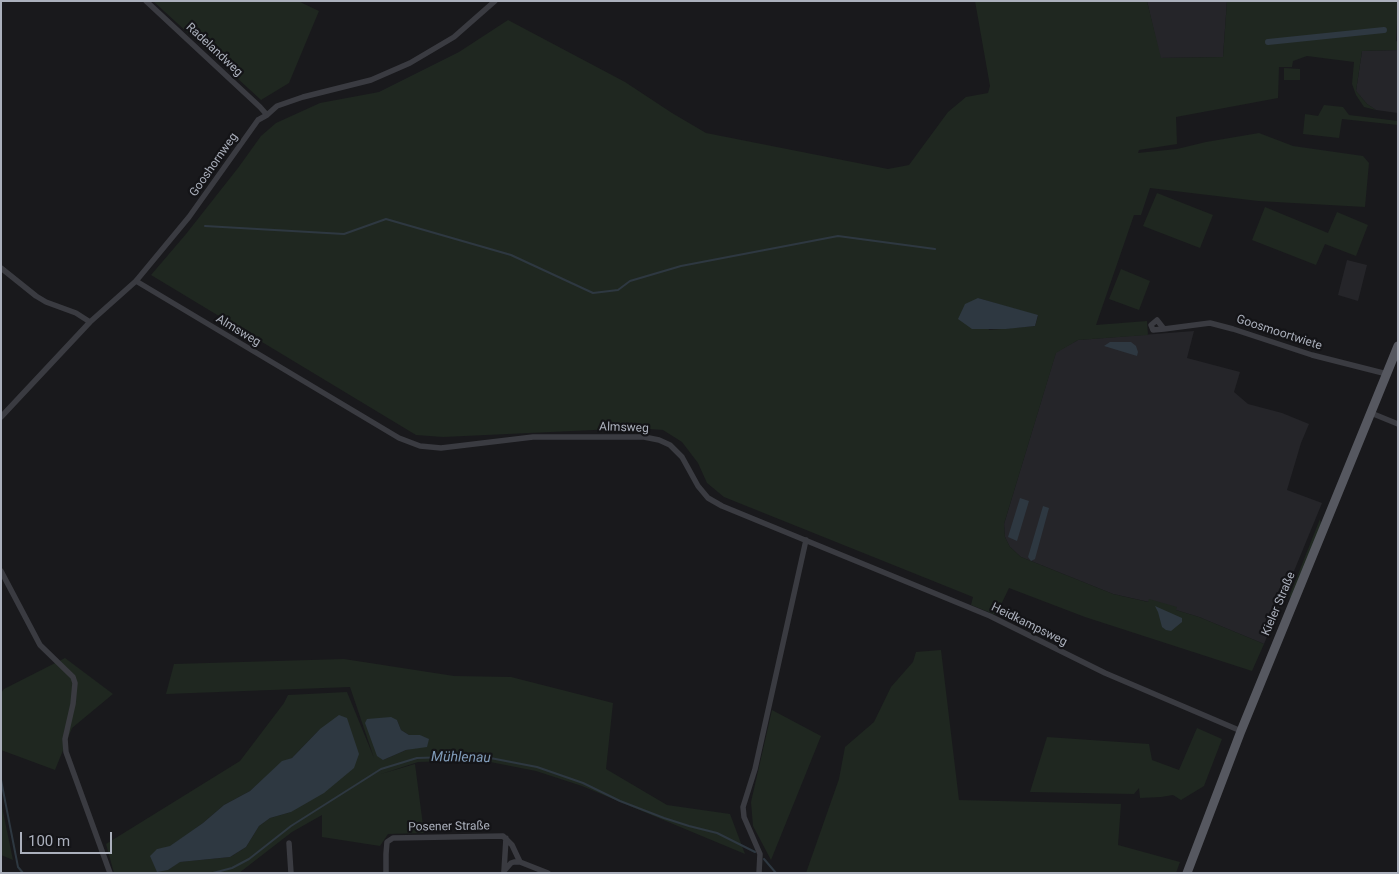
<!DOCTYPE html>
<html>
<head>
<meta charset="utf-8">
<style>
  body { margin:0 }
  #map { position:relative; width:1399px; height:874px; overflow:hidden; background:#19191c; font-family:Roboto,sans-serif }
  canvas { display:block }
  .frame { position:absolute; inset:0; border:2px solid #abb0bc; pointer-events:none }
  .scale { position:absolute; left:20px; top:832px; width:92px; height:22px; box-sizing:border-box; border:2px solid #abb0bc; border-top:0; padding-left:6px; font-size:15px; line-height:18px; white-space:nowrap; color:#abb0bc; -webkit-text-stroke:4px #141417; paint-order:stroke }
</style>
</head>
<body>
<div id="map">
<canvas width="1399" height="874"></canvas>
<div class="frame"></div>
<div class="scale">100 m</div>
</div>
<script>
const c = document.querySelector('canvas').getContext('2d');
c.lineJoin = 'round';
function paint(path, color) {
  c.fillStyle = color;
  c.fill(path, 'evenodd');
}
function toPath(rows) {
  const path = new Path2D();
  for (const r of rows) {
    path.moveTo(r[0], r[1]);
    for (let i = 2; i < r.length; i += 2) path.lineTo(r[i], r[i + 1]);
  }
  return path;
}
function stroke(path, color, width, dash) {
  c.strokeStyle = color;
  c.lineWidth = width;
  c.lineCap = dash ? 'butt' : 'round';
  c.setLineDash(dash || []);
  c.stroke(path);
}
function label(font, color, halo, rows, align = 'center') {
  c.font = font + ' Roboto,sans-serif';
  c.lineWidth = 4.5;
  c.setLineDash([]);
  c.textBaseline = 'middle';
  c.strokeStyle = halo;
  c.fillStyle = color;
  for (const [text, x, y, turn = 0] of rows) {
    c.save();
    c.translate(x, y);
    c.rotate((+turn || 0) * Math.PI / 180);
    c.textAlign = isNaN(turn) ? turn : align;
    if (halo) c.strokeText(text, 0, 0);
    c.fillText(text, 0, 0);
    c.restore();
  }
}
paint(toPath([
  [1147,1,1227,1,1223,57,1160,58],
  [1398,50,1398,113,1376,110,1367,104,1356,91,1362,51],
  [1347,260,1367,265,1358,301,1338,295],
  [1194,331,1187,358,1240,372,1234,392,1248,404,1282,413,1309,424,1301,443,1287,490,1322,503,1264,644,1199,617,1149,602,1113,594,1021,557,1010,547,1005,537,1004,524,1056,352,1078,340]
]), '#252529');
paint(toPath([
  [153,1,298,1,319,11,289,83,261,100],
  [975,1,1147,1,1161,58,1223,57,1227,1,1398,1,1396,41,1398,42,1398,50,1362,51,1356,91,1367,104,1376,110,1364,107,1356,95,1352,84,1354,62,1307,56,1293,61,1292,67,1279,67,1278,98,1176,117,1177,144,1139,150,1138,153,1177,149,1206,142,1259,133,1293,146,1363,156,1369,163,1365,207,1258,201,1150,188,1141,215,1134,215,1096,325,1147,321,1148,335,1078,340,1056,353,1004,524,1005,537,1010,547,1021,557,1113,594,1148,602,1149,599,1177,607,1176,610,1199,617,1264,644,1252,671,1085,617,1009,588,996,615,971,605,973,597,724,497,707,483,698,463,682,442,663,430,637,428,443,437,416,435,151,275,186,234,238,168,261,136,276,123,320,103,379,92,459,52,508,20,625,82,672,113,706,133,888,169,909,165,948,112,966,97,988,93,990,86],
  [978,298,1038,316,1035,326,989,330],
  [1284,68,1300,69,1300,80,1284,80],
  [1324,105,1343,107,1349,115,1398,121,1398,125,1342,119,1339,138,1303,134,1305,114,1318,116],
  [1157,193,1213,215,1200,248,1143,226],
  [1265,207,1328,233,1337,212,1368,225,1356,256,1325,244,1316,265,1252,240],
  [1121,269,1150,281,1139,310,1109,299],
  [1320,519,1321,524,1292,598,1289,597],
  [941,650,959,800,1121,804,1118,845,1180,862,1176,873,806,873,839,779,845,747,874,722,891,687,913,662,916,652],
  [65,658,113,694,72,728,55,770,1,750,1,693,4,689],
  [344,659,454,676,511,677,613,703,606,769,667,805,730,814,745,854,582,786,536,771,480,760,418,762,381,774,415,764,424,833,388,834,380,846,322,837,322,815,292,832,239,873,114,873,106,844,240,761,284,703,288,695,347,692,374,758,350,687,166,694,174,664],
  [397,720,401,730,409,735,420,735,427,746,406,750,383,760],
  [320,729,291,812,270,818,259,826,246,847,230,857,179,862,168,870,157,849,170,847,203,823,224,805,250,791,282,762,292,758],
  [772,710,821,736,771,860,753,826,751,802],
  [1197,728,1222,739,1204,786,1181,800,1173,795,1161,797,1140,798,1139,788,1134,794,1030,792,1047,737,1149,744,1152,760,1179,770],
  [1,802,13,860,1,855]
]), '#1f2720');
paint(toPath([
  [978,298,1038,315,1035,326,1006,329,972,329,958,319,965,304],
  [1110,342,1131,342,1136,346,1138,352,1137,356,1104,346],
  [1020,498,1029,501,1017,541,1008,537],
  [1043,506,1049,508,1035,559,1031,561,1028,557],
  [1155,606,1182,618,1182,622,1171,631,1166,630,1162,627,1158,612],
  [339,715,347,718,359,754,354,768,324,793,291,812,270,818,259,826,246,847,230,857,180,862,168,870,157,872,150,856,157,849,170,846,203,823,224,805,250,791,282,761,292,758,320,729],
  [391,717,397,720,401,730,409,735,420,735,429,739,427,747,406,750,383,760,377,756,365,723,367,719]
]), '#2e3841');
stroke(toPath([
  [205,226,344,234,386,219,511,255,593,293,618,290,630,281,681,266,838,236,935,249],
  [1,780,18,867,23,873],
  [764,859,776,873],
  [213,873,232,868,249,859,291,826,381,769,417,758,480,756,537,767,583,783,620,801,664,818,689,826,717,833,755,852]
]), '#2e3841', 2);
stroke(toPath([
  [1268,42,1384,30]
]), '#2e3841', 6);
stroke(toPath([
  [146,1,260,107,267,115],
  [1,268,36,296,46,302,76,313,90,322],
  [136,281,399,438,420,446,441,448,533,437,644,437,659,440,670,445,682,457,698,486,708,498,722,506,990,616,1105,673,1241,731],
  [1164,329,1153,330,1151,325,1157,320,1164,329,1210,323,1233,329,1312,355,1387,374],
  [1371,413,1398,424],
  [1,417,90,322,136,281,189,217,258,120,267,115,277,106,303,97,371,80,410,63,454,37,495,1],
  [1,571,40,645,73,677,75,683,73,704,65,739,66,752,110,873],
  [289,843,291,873],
  [504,871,511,863,514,862,520,862,548,873],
  [504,871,506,838],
  [386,873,386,854,387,842,393,838,503,836,512,845,520,862],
  [759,873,760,854,744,817,743,807,755,769,806,540]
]), '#3a3b41', 5.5);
stroke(toPath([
  [1187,873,1241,731,1398,346]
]), '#565860', 9);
label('12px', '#abb0bc', '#141417', [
  ["Radelandweg",214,50,43],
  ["Gooshornweg",214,165,-55],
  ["Almsweg",238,331,31],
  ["Goosmoortwiete",1279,333,18],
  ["Almsweg",624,428,2],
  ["Kieler Straße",1279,604,-67],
  ["Heidkampsweg",1029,625,26],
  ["Posener Straße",449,827,-1]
]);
label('italic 14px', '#809cb9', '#141417', [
  ["Mühlenau",461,758,1]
]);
</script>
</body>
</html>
